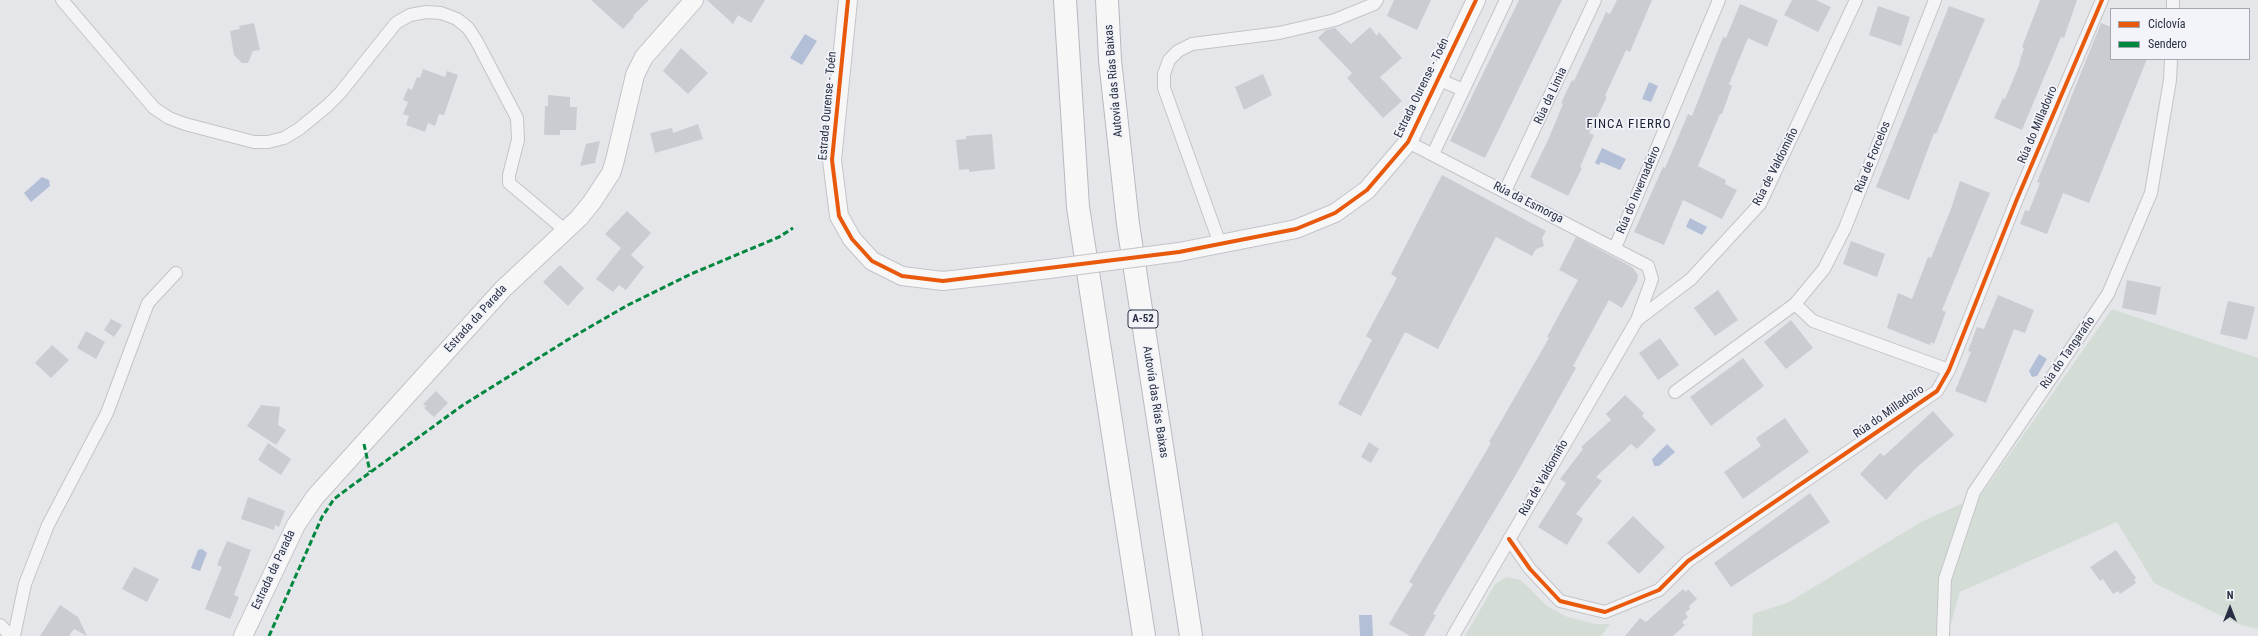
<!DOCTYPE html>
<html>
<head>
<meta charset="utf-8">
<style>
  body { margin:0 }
  #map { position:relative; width:2258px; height:636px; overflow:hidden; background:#e5e6ea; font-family:"Roboto Condensed",sans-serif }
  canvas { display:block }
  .legend { position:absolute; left:2110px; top:8px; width:140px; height:52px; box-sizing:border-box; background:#f3f4f9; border:1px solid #a2a6b1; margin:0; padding:5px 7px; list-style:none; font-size:12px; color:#293045 }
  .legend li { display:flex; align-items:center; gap:8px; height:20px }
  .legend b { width:20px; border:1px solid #a2a6b1 }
  .north { position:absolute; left:2210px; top:588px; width:40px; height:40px; -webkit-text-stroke:3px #f3f4f9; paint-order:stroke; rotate:0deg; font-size:11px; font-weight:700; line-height:16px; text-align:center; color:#293045 }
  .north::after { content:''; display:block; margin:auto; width:14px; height:18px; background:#293045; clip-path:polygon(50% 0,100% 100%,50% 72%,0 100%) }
</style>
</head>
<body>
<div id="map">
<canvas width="2258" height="636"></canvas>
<ul class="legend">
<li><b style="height:5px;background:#e8590c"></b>Ciclovía</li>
<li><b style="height:5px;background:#00873e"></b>Sendero</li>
</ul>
<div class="north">N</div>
</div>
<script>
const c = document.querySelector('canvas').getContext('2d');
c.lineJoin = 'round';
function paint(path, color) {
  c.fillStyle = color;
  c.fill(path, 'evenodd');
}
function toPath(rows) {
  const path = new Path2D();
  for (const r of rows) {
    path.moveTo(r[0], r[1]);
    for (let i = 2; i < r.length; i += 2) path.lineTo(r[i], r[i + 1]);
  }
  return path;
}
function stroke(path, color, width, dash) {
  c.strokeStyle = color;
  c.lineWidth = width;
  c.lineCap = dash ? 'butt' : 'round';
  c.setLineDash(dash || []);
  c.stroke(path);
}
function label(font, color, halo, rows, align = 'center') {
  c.font = font + ' "Roboto Condensed",sans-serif';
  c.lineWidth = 3.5;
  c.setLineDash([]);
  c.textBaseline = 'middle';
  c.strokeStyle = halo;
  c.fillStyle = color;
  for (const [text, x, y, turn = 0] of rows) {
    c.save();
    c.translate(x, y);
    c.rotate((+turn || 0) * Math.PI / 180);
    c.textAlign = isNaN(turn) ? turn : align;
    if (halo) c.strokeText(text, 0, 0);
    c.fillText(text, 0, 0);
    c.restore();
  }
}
paint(toPath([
  [2112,309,2258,358,2258,629,2238,624,2154,583,2117,522,1960,592,1949,630,1951,636,1752,636,1753,614,1789,602,1921,522,1981,495],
  [1506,577,1521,580,1547,606,1567,617,1595,624,1610,624,1601,636,1465,636,1495,584]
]), '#d4ddd5');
paint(toPath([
  [805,34,817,41,802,65,790,58],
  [1649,82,1658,86,1651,102,1642,99],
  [1602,148,1626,159,1620,170,1601,162,1599,165,1595,163],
  [42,177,49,180,50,186,31,202,24,193],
  [1690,218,1707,227,1702,235,1686,227],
  [2039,354,2047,359,2037,376,2032,377,2029,371],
  [1667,444,1675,452,1659,466,1654,466,1652,459],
  [202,549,207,553,200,571,191,568,198,550],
  [1359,615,1372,615,1373,636,1360,636]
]), '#b2bfd6');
paint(toPath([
  [591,0,649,0,633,16,634,17,623,29],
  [707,0,765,0,751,23,738,15,733,24],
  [1394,0,1431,0,1417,30,1387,16],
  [1519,0,1562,0,1485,158,1450,141],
  [1617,0,1652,0,1630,52,1626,50,1605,96,1607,97,1589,133,1594,135,1580,167,1582,168,1568,196,1530,177,1548,140,1563,104,1561,103,1572,80,1574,81,1606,12,1610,14],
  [1792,0,1816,0,1831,7,1818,32,1784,15],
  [2040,0,2077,0,2064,38,2061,37,2022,130,1994,118,2003,98,2005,99,2020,63,2019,63,2024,48,2022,47],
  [1740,4,1778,20,1767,47,1748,38,1729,84,1732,86,1722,114,1720,114,1698,166,1726,180,1725,184,1737,190,1722,219,1683,200,1664,245,1634,232,1663,167,1665,168,1671,154,1688,114,1692,116,1723,37,1726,38],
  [1878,6,1910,17,1901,46,1869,35],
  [1949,6,1985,19,1936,134,1934,133,1909,200,1876,187],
  [254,23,260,50,253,51,248,63,242,63,234,55,230,31,240,29,239,26],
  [2101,23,2111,27,2111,59,2147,59,2089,203,2063,193,2047,234,2020,224,2025,210,2029,211,2040,183,2037,182],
  [1370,27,1377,36,1379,32,1402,58,1380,77,1402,101,1383,118,1347,78,1352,73,1318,38,1326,30,1335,28,1351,44],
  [681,48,708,73,688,94,663,71],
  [423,69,445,77,447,71,458,75,444,115,439,114,435,126,428,123,425,132,406,125,409,116,403,114,408,102,403,100,408,88,412,90,417,77,420,78],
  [1263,74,1272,95,1244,110,1235,87],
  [548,95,570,97,570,107,577,107,576,130,560,130,560,135,544,135,545,106,548,106],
  [698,124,703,139,655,153,650,133,672,128,673,133],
  [992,134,995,169,969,172,969,169,959,170,956,140,966,139,966,136],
  [600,141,595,163,580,166,586,144],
  [1442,175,1546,231,1542,238,1544,246,1536,249,1532,256,1496,237,1438,349,1405,332,1361,416,1338,404,1372,340,1366,336,1397,278,1391,274],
  [1960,181,1990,193,1942,310,1946,312,1934,344,1931,342,1930,345,1887,328,1898,293,1912,299,1928,257,1931,258,1951,209],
  [627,211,651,233,631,255,644,267,626,290,619,285,613,292,596,279,621,248,605,234],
  [1576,237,1632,267,1638,275,1637,281,1622,308,1609,300,1573,366,1576,368,1518,471,1433,614,1436,615,1424,636,1410,636,1389,624,1413,584,1409,582,1491,443,1489,442,1549,338,1547,337,1578,280,1559,270],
  [1851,241,1885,254,1877,277,1843,264],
  [560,265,584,288,568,306,543,282],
  [2127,280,2161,287,2156,315,2122,308],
  [1718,290,1738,320,1715,336,1694,308],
  [1998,295,2034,310,2025,333,2014,329,1986,403,1955,391,1971,352,1968,351,1977,327,1984,329],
  [2228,301,2255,307,2247,340,2220,334],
  [111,319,122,325,114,337,104,330],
  [1791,320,1813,348,1786,369,1764,342],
  [86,331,105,342,96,359,77,348],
  [1660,338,1679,365,1658,380,1639,353],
  [52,345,69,360,51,378,35,363],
  [1743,358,1764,386,1711,426,1690,397],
  [436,391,448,403,434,417,424,408,426,406,423,404],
  [1625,395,1644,413,1642,416,1656,430,1637,449,1631,444,1596,477,1602,481,1576,514,1583,519,1567,545,1538,527,1566,483,1560,479,1583,449,1581,447,1611,420,1606,414],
  [261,405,280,407,278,425,286,430,276,445,247,426],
  [1933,411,1954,435,1915,469,1886,500,1860,474,1880,453,1884,456],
  [1785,418,1809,452,1743,499,1724,472,1761,446,1756,438],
  [1369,442,1379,449,1371,463,1361,457],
  [268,443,291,459,281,475,258,460],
  [1810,493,1830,522,1731,587,1714,563],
  [248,497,285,511,279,527,275,525,274,530,241,519],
  [1633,516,1665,547,1639,574,1607,543],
  [227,541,251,550,234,595,239,597,230,619,205,609,222,567,217,565],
  [2116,550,2136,578,2134,580,2136,583,2120,594,2118,591,2113,594,2103,579,2100,581,2090,567],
  [134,567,159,579,147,602,122,589],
  [1683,589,1686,592,1688,589,1697,599,1689,606,1690,609,1685,613,1688,617,1682,622,1685,625,1673,636,1625,636,1640,618,1646,622],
  [60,605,78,617,87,636,74,629,69,636,40,636]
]), '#caccd1');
const street = toPath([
  [62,0,154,108,169,118,185,124,254,142,268,142,284,138,299,129,327,106,340,93,396,23,410,15,426,12,441,13,457,19,468,28,476,40,517,118,518,140,509,175,509,183,566,231],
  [2173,9,2173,0],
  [1438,79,1463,90],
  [1408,142,1648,266,1652,279,1637,320,1453,636],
  [1433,154,1506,0],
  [1505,191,1595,0],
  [1220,244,1164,88,1164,74,1169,60,1178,51,1192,44,1279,33,1335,20,1374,4,1377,0],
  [1615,248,1719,0],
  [1795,304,1813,321,1949,370],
  [1637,320,1691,279,1760,204,1856,0],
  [1675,392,1795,304,1824,269,1845,228,1935,0],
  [1509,539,1530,569,1560,601,1605,612,1659,590,1688,561,1937,391,1949,370,2017,199,2102,0],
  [0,625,11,636],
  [14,636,25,584,48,525,107,413,148,303,176,273],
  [1943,636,1945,579,1974,492,2108,294,2151,193,2170,80,2171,59]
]);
const secondary = toPath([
  [848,0,832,160,839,216,852,239,872,261,902,276,943,281,1049,269],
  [1179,252,1296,229,1335,213,1367,190,1408,142,1476,0],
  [243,636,296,525,315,497,503,289,579,218,592,202,611,173,615,160,635,75,644,57,694,0]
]);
const highway = toPath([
  [1065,0,1078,207,1144,636],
  [1107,0,1110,60,1128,224,1191,636]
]);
stroke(street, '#c3c4c8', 14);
stroke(secondary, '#c3c4c8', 20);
stroke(highway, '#b7b9bf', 24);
stroke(street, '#f4f4f6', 12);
stroke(secondary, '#f7f7f8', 18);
stroke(highway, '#f7f7f8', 22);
const secondaryBridge = toPath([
  [1049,269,1179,252]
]);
stroke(secondaryBridge, '#c3c4c8', 20, []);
stroke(secondaryBridge, '#f7f7f8', 18);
stroke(toPath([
  [364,444,370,472],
  [269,636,322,517,334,499,350,487,463,405,569,339,628,305,691,274,779,237,793,228]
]), '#00873e', 3, [6, 3]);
stroke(toPath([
  [848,0,832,160,839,216,852,239,872,261,902,276,943,281,1179,252,1296,229,1335,213,1367,190,1408,142,1476,0],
  [1509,539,1530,569,1560,601,1605,612,1659,590,1688,561,1937,391,1949,370,2017,199,2102,0]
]), '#e8590c', 4);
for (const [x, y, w] of [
  [1143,319,30]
]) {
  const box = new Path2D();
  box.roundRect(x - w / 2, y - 9, w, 18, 3);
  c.fillStyle = '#f3f4f9';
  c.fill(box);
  stroke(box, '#293045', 1);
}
label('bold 11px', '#293045', null, [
  ["A-52",1143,319]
]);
label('12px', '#293045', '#f3f4f9', [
  ["Autovía das Rías Baixas",1114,81,-95],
  ["Estrada Ourense - Toén",1422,88,-64],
  ["Rúa da Limia",1551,96,-65],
  ["Estrada Ourense - Toén",828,106,-85],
  ["Rúa do Milladoiro",2038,125,-67],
  ["Rúa de Forcelos",1873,157,-68],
  ["Rúa de Valdomiño",1776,167,-63],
  ["Rúa do Invernadeiro",1639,190,-67],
  ["Rúa da Esmorga",1528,203,27],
  ["Estrada da Parada",476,319,-48],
  ["Rúa do Tangaraño",2068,353,-55],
  ["Autovía das Rías Baixas",1155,402,81],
  ["Rúa do Milladoiro",1889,412,-35],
  ["Rúa de Valdomiño",1544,478,-60],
  ["Estrada da Parada",274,570,-65]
]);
c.letterSpacing = '1px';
label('13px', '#1b2136', '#f3f4f9', [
  ["FINCA FIERRO",1629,125]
]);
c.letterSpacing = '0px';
</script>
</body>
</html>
